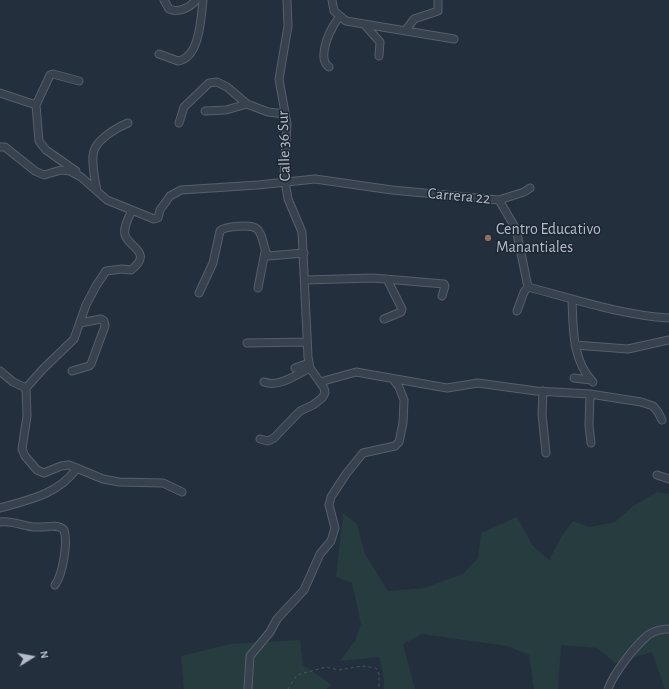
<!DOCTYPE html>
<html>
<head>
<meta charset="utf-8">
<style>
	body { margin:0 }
	#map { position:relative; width:669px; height:689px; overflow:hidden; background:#242f3e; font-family:"Alegreya Sans",sans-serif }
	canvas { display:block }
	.north { position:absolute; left:12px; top:637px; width:40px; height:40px; -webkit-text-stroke:3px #1d2633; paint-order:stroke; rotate:79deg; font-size:11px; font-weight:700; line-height:16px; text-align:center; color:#b4bcc9 }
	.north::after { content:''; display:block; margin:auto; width:14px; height:18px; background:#b4bcc9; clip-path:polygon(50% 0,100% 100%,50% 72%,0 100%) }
</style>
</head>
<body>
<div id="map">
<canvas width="669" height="689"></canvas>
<div class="north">N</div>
</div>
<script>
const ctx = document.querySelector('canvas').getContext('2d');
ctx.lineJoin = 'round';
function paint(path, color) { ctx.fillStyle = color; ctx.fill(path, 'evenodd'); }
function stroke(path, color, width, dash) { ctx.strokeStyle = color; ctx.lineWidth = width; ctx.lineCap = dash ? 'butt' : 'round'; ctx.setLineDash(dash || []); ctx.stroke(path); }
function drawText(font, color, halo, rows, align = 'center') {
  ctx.font = font + ' "Alegreya Sans",sans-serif'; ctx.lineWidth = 3; ctx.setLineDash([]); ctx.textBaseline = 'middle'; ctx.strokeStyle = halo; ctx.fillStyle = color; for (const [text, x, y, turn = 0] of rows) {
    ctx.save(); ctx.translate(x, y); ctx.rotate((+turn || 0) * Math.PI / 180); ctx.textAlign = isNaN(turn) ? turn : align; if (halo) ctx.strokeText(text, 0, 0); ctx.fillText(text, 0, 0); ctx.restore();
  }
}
const green = new Path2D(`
	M 657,492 L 669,494 L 669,689 L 665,689 L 652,652 L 615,663 L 597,648 L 561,645 L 558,689 L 534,689 L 529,655 L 507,646 L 422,634 L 403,644 L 415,689 L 384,689 L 383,672 L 379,657 L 340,661 L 355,641 L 361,624 L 352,583 L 336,577 L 343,513 L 357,524 L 365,554 L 388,591 L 424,588 L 463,574 L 478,558 L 481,533 L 517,517 L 533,546 L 549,560 L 561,537 L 573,521 L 589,527 L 615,522 L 633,506 Z
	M 300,640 L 303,665 L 332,685 L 326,689 L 184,689 L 181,656 L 230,644 Z`);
const path = new Path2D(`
	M 288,689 L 297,675 L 326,667 L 339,670 L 362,666 L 376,668 L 379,674 L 379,689`);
const minor = new Path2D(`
	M 164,0 L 169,9 C 178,13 190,8 196,0
	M 332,0 L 334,11 L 346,21 L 454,39
	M 364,24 L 380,42 L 379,56
	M 406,30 L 414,19 L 438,11 L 438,0
	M 159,54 L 178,61 C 200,58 201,17 203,0
	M 329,67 C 316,58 331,25 340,17
	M 0,93 L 36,105
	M 205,111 L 226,110 L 247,104
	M 179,123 L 184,107 L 209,83 L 217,82 L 227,87 L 247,104 L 268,112 L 285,114
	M 0,147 L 5,147 L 35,171 L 44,175 L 61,170 L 70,171 L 81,177 L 107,200 L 154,219 L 158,218 L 160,210 L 170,196 L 181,190 L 258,185 L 315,179 L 392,190 L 499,200 L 516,229 L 528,287 C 574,299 621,315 669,318
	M 76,171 L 46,150 L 39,141 L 36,105 L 50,75 L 53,74 L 79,81
	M 97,191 C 95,180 92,167 93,156 C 93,141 116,128 128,123
	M 499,200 L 524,192 L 530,188
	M 305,280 L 373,278 L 444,284 L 445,286 L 442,296
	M 258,288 L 265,252
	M 199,293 L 213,263 L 220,231 C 225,226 252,224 257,229 C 264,235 263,249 268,256 L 304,253
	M 572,299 C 573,327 572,361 593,382
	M 517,311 L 524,292 L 528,287
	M 384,319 L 401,312 L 402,309 L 387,279
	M 247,343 L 307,342
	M 575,345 L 628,349 L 669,340
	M 295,368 L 309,363
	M 0,371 L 13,382 L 26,388 L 43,369 L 74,339 L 86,305 L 96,286 L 106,271 L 122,269 L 131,270 C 154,252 128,247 125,235 C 123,227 129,217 132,210
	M 72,371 L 89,366 L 91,364 L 105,326 L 104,321 L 101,319 L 80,323
	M 574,378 L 591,380
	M 264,382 C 279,388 297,374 310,368
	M 320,382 L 356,372 L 447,388 L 478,383 L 536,391 L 590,394 L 641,402 L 653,406 L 658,412 L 662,420
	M 26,388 L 27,416 L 22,449 L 25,456 L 37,470 L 44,473 L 61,466 L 69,465 L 103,479 L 119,482 L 163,483 L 182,492
	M 543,391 L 542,414 L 546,453
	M 590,394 L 589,425 L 591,443
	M 260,439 L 268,441 L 274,438 L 300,411 L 313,405 L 322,398 L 325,393 L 324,388 L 310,368 L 308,357 L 302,232 L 288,199 L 284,175 L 287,124 L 279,79 L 288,26 L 287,0
	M 657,475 L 669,479
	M 0,508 C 29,500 59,494 77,468
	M 0,522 C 13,520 24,527 37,527 C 45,528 57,523 64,530 C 68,542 63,574 55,585
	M 248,689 L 250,656 L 270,632 L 277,619 L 304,590 L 320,554 L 331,541 L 335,528 L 329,505 L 331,497 L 346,474 L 363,453 L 395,446 L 399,442 L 403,423 L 404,400 L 399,387 L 393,379
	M 608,689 C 614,673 634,647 648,635 C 654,631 662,629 669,629`);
const markers = [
	[488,238,4,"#8d6e63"]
];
const streetNames = [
	["Calle 36 Sur",284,146,-92],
	["Carrera 22",459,196,5]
];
const poiNames = [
	["Centro Educativo",496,229],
	["Manantiales",496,247]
];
paint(green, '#263c3f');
stroke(minor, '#565f6c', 9);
stroke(path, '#44595c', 1, [3, 3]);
stroke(minor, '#38414e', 7);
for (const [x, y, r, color] of markers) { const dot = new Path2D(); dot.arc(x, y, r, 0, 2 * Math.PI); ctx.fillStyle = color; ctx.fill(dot); stroke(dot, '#1d2633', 1.5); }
drawText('16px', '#b4bcc9', '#1d2633', streetNames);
drawText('16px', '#b4bcc9', '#1d2633', poiNames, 'left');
</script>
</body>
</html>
